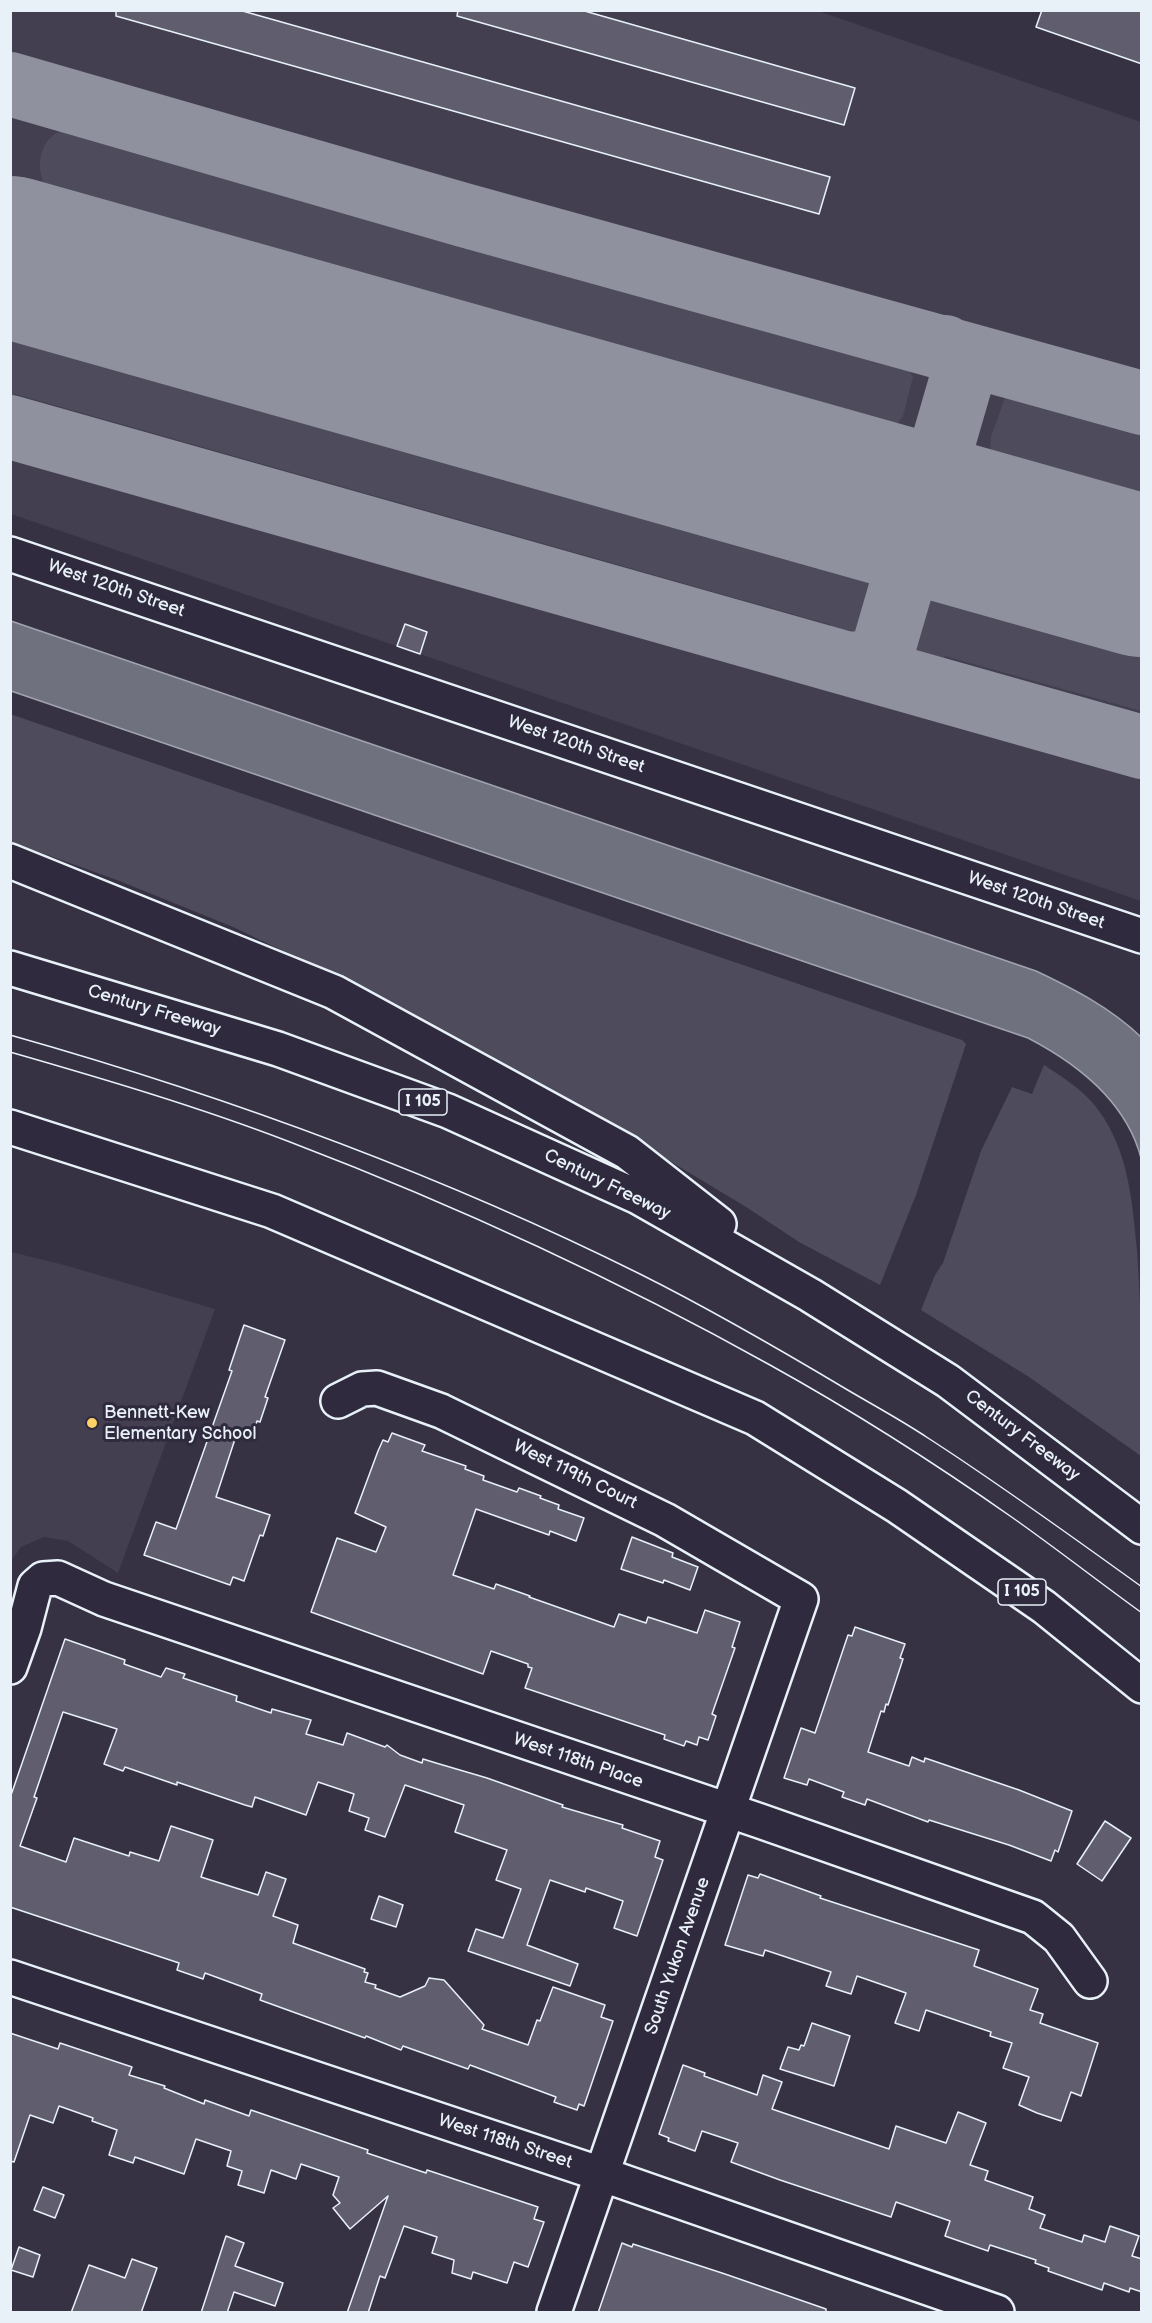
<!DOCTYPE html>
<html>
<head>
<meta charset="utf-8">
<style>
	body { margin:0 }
	#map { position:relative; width:1152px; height:2323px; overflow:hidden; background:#363244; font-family:"Balsamiq Sans",sans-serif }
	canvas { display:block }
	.frame { position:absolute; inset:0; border:12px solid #e8f1f8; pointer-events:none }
</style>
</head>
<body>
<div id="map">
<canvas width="1152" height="2323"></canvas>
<div class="frame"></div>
</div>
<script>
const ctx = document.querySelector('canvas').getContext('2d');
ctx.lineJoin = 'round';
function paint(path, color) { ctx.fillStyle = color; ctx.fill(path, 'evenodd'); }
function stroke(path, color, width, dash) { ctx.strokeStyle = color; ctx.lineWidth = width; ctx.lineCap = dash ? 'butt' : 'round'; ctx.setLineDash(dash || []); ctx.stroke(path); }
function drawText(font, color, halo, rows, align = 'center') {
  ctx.font = font + ' "Balsamiq Sans",sans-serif'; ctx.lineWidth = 6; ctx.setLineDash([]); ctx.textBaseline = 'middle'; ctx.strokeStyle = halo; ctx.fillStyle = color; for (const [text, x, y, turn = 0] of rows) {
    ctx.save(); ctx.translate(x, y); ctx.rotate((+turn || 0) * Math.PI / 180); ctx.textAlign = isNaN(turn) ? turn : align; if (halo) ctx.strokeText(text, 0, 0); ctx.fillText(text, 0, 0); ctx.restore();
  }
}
const built = new Path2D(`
	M 11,11 L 818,11 L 1141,122 L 1141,901 L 11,514 Z
	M 11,1252 L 64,1265 L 215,1309 L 118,1573 L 68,1541 L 44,1537 L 21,1547 L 11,1561 Z`);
const green = new Path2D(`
	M 73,129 L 904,362 L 913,377 L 903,416 L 895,427 L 881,430 L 872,427 L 75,203 C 66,200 55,197 49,190 C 35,176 37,146 55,134 C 60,131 67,130 73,129 Z
	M 11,314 L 34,319 L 31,331 L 859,565 L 863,551 C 887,562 886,576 879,598 C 875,613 871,623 858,634 L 837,636 L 828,634 L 831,625 L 15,394 L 11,402 Z
	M 1013,394 L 1028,394 L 1141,427 L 1141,503 L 997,461 L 990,453 L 991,437 L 1005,398 Z
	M 943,577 L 950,578 L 947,590 L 1141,645 L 1141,711 L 945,656 L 941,664 C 932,661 918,656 914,646 C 909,634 918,595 927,586 C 931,581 938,579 943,577 Z
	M 10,714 L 962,1040 L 966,1044 L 916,1195 L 880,1285 L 799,1242 L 746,1207 L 567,1099 L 378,996 L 233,927 L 117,880 L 11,842 Z
	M 1044,1065 C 1064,1078 1085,1091 1099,1111 C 1129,1152 1132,1202 1137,1250 C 1142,1319 1142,1387 1141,1456 L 1029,1377 L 921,1310 L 935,1275 L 943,1263 L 981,1151 L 1012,1087 L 1032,1094 Z`);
const water = new Path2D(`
	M 11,621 L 1036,971 C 1074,989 1111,1008 1141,1037 L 1141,1158 C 1126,1101 1078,1064 1028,1038 L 11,691 Z`);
const taxiway = new Path2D(`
	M 10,84 L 460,214 L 1142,403
	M 10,250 L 58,271 L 36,270 L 10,276
	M 10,427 L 1142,747
	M 943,444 C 930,489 946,505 981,531
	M 869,499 C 902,498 923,493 938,461
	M 845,663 C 865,665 876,662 885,643 L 962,378 L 961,364 L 945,347`);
const runway = new Path2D(`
	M 10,257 L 1142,576`);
const building = new Path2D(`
	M 116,10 L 239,10 L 830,177 L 819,214 L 116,16 Z
	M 458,10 L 581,10 L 855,88 L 844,125 L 457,16 Z
	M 1042,10 L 1142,10 L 1142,64 L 1036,27 Z
	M 405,624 L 427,632 L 420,654 L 397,646 Z
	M 244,1325 L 285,1340 L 265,1397 L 268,1398 L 260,1422 L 257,1421 L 254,1430 L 249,1428 L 245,1439 L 236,1436 L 216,1497 L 270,1515 L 263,1536 L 260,1535 L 244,1581 L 233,1577 L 230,1585 L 144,1555 L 156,1522 L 176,1529 L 232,1371 L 229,1370 Z
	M 392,1433 L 425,1445 L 422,1451 L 466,1466 L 465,1469 L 484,1476 L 483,1480 L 517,1492 L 519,1488 L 541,1496 L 540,1498 L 559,1505 L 558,1509 L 584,1518 L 576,1541 L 550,1531 L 549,1535 L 476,1509 L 453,1575 L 494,1589 L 496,1584 L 530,1596 L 529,1597 L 614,1627 L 619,1614 L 646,1623 L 648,1617 L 697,1633 L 705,1610 L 740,1622 L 732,1647 L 735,1648 L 712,1714 L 716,1716 L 708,1740 L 699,1737 L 697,1745 L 686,1741 L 684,1746 L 664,1739 L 665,1735 L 525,1688 L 532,1668 L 528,1667 L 528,1664 L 491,1651 L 483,1674 L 311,1612 L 337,1538 L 376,1552 L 386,1527 L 355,1513 L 378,1451 L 383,1440 L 388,1442 Z
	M 632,1537 L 673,1553 L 672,1557 L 698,1567 L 690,1590 L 664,1580 L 663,1583 L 621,1569 Z
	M 855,1627 L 905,1644 L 900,1658 L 903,1659 L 888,1705 L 886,1704 L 884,1712 L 881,1711 L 868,1752 L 909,1766 L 912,1757 L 924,1762 L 925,1758 L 1019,1790 L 1072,1811 L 1058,1852 L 1055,1850 L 1051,1861 L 1009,1845 L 929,1820 L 928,1822 L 867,1799 L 865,1805 L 842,1797 L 844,1792 L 809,1779 L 807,1785 L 784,1778 L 801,1728 L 815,1733 L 848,1635 L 852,1636 Z
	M 65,1639 L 125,1660 L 124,1664 L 161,1677 L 166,1668 L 185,1674 L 183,1678 L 237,1696 L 236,1701 L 271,1713 L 272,1709 L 311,1720 L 306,1734 L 343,1745 L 347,1733 L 385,1747 L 387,1745 L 400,1755 L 422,1763 L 423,1759 L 436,1763 L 487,1778 L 563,1805 L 562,1807 L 623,1825 L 622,1828 L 660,1841 L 655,1857 L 663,1860 L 637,1936 L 614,1928 L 623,1901 L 586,1888 L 585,1892 L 550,1880 L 527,1945 L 578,1964 L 570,1986 L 468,1951 L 476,1929 L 503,1938 L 521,1889 L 496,1880 L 507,1850 L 455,1832 L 464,1805 L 405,1785 L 385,1837 L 365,1830 L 369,1818 L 349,1811 L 354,1794 L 318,1782 L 306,1815 L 255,1797 L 252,1807 L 245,1805 L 177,1782 L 177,1785 L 125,1767 L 123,1771 L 104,1764 L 117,1729 L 63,1712 L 34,1797 L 37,1798 L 20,1846 L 66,1862 L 74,1838 L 129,1856 L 130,1852 L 159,1861 L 171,1826 L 213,1840 L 201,1877 L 258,1895 L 266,1872 L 286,1879 L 273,1916 L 298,1925 L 293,1943 L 365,1969 L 364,1972 L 368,1973 L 365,1982 L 376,1985 L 375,1988 L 400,1997 L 425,1986 L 429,1978 L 444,1980 L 484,2025 L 482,2029 L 528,2045 L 537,2020 L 540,2021 L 553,1987 L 605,2005 L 601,2017 L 613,2021 L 584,2106 L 579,2104 L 577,2110 L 554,2102 L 556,2097 L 470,2065 L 468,2069 L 403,2046 L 401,2050 L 366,2036 L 365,2038 L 260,2000 L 262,1994 L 205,1973 L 203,1979 L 177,1970 L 179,1963 L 10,1907 L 10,1798 Z
	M 1105,1821 L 1131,1838 L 1102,1881 L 1077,1864 Z
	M 760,1874 L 821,1896 L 820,1898 L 979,1950 L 974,1966 L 1038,1989 L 1030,2010 L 1043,2014 L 1040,2023 L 1098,2043 L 1081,2096 L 1071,2092 L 1061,2121 L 1037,2113 L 1019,2105 L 1029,2077 L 1003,2068 L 1012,2043 L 990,2036 L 991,2032 L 926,2010 L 919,2031 L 895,2023 L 906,1993 L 857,1976 L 851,1994 L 826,1986 L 831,1972 L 765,1950 L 763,1956 L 725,1945 L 748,1875 L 758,1878 Z
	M 379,1896 L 403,1905 L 396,1927 L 371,1919 Z
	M 812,2023 L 850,2036 L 834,2086 L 780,2069 L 788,2047 L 799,2050 L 801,2045 L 804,2046 Z
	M 10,2033 L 58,2049 L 60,2043 L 132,2067 L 129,2075 L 165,2086 L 164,2088 L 204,2104 L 205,2100 L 249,2116 L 251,2110 L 368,2150 L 367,2153 L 426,2173 L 427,2170 L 538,2207 L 534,2219 L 544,2222 L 528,2267 L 514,2262 L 507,2283 L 473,2272 L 471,2279 L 452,2273 L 454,2260 L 432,2253 L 437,2237 L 404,2226 L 385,2278 L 380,2276 L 368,2313 L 347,2313 L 388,2196 L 350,2229 L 333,2208 L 340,2203 L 333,2195 L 339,2177 L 301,2164 L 296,2179 L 271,2170 L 264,2193 L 238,2185 L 242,2171 L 227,2166 L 231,2151 L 196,2139 L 184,2174 L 135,2157 L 133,2163 L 109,2155 L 117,2130 L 92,2121 L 93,2118 L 59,2106 L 53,2123 L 30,2115 L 14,2162 L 10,2161 Z
	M 683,2065 L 705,2073 L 704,2076 L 757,2095 L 763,2075 L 782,2082 L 772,2109 L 889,2149 L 896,2126 L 946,2143 L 958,2112 L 986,2123 L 970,2165 L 988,2171 L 985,2180 L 1033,2197 L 1029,2209 L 1045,2215 L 1040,2228 L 1082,2242 L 1084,2235 L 1105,2242 L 1110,2226 L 1139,2236 L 1132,2256 L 1142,2259 L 1142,2292 L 1130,2288 L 1129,2292 L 1104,2283 L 1102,2290 L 1048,2271 L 1049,2268 L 1035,2263 L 1036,2260 L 990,2245 L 988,2251 L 945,2236 L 950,2221 L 896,2202 L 891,2217 L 780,2180 L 731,2162 L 738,2143 L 702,2131 L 695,2151 L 668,2141 L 669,2138 L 659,2134 Z
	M 43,2187 L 64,2195 L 55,2218 L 34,2210 Z
	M 226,2236 L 244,2243 L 235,2266 L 283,2283 L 275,2306 L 234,2292 L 227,2313 L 201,2313 Z
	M 622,2243 L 632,2247 L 633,2244 L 725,2274 L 826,2309 L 826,2313 L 598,2313 Z
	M 19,2247 L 40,2255 L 33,2277 L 11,2270 Z
	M 132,2259 L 157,2268 L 141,2313 L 71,2313 L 89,2265 L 125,2278 Z`);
const minor = new Path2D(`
	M 338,1401 L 362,1389 L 377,1388 L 441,1411 L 665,1520 L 801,1599 L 554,2312
	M 10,1667 L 24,1628 L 35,1586 L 43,1579 L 58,1578 L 104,1599 L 760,1821 L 1033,1917 L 1059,1938 L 1090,1981
	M 10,1977 L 601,2174 L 997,2312`);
const major = new Path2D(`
	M 10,554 L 1142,936`);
const highway = new Path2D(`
	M 10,861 L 334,992 L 627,1152 L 719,1224
	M 10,968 L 278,1049 L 448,1111 L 638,1197 L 810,1295 L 948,1381 L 1142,1527
	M 10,1127 L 272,1211 L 755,1418 L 897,1506 L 1044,1607 L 1142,1686`);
const tram = new Path2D(`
	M 10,1035 C 226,1096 439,1174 640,1274 C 710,1309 779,1349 846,1389 C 873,1405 901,1420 928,1438 C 1001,1485 1071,1536 1142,1587
	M 10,1052 C 104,1079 199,1107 290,1142 C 455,1205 616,1279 770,1365 C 853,1411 936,1464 1013,1518 C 1057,1549 1099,1582 1142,1613`);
const markers = [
	[92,1423,6,"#ffd166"]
];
const shields = [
	[423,1102,48],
	[1022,1592,48]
];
const shieldNames = [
	["I 105",423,1102],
	["I 105",1022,1592]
];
const streetNames = [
	["West 120th Street",116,589,19],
	["West 120th Street",576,745,19],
	["West 120th Street",1036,901,19],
	["Century Freeway",154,1011,17],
	["Century Freeway",607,1185,26],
	["Century Freeway",1022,1436,37],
	["West 119th Court",575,1475,26],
	["West 118th Place",578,1761,19],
	["South Yukon Avenue",678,1956,-71],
	["West 118th Street",505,2142,18]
];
const poiNames = [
	["Bennett-Kew",104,1413],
	["Elementary School",104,1434]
];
paint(built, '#433f51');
paint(green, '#4d4b5c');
paint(water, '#70717f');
stroke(water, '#a0a4af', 1.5);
stroke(taxiway, '#8f929e', 64);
stroke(runway, '#8f929e', 162);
paint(building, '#605e6e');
stroke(building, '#e8f1f8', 1.5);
stroke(minor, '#e8f1f8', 38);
stroke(major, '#e8f1f8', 38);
stroke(highway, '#e8f1f8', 38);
stroke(minor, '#2f2a3d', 33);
stroke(major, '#2f2a3d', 33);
stroke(highway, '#2f2a3d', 33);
stroke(tram, '#e8f1f8', 1.5);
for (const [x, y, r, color] of markers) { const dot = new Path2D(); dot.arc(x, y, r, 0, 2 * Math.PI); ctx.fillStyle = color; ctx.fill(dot); stroke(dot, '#2f2a3d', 2); }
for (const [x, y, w] of shields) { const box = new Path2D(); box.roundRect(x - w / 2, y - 13, w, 26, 4.5); ctx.fillStyle = '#2f2a3d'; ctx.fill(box); stroke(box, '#e8f1f8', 1.5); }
drawText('bold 16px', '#e8f1f8', null, shieldNames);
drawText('18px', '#e8f1f8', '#2f2a3d', streetNames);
drawText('18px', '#e8f1f8', '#2f2a3d', poiNames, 'left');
</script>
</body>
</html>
